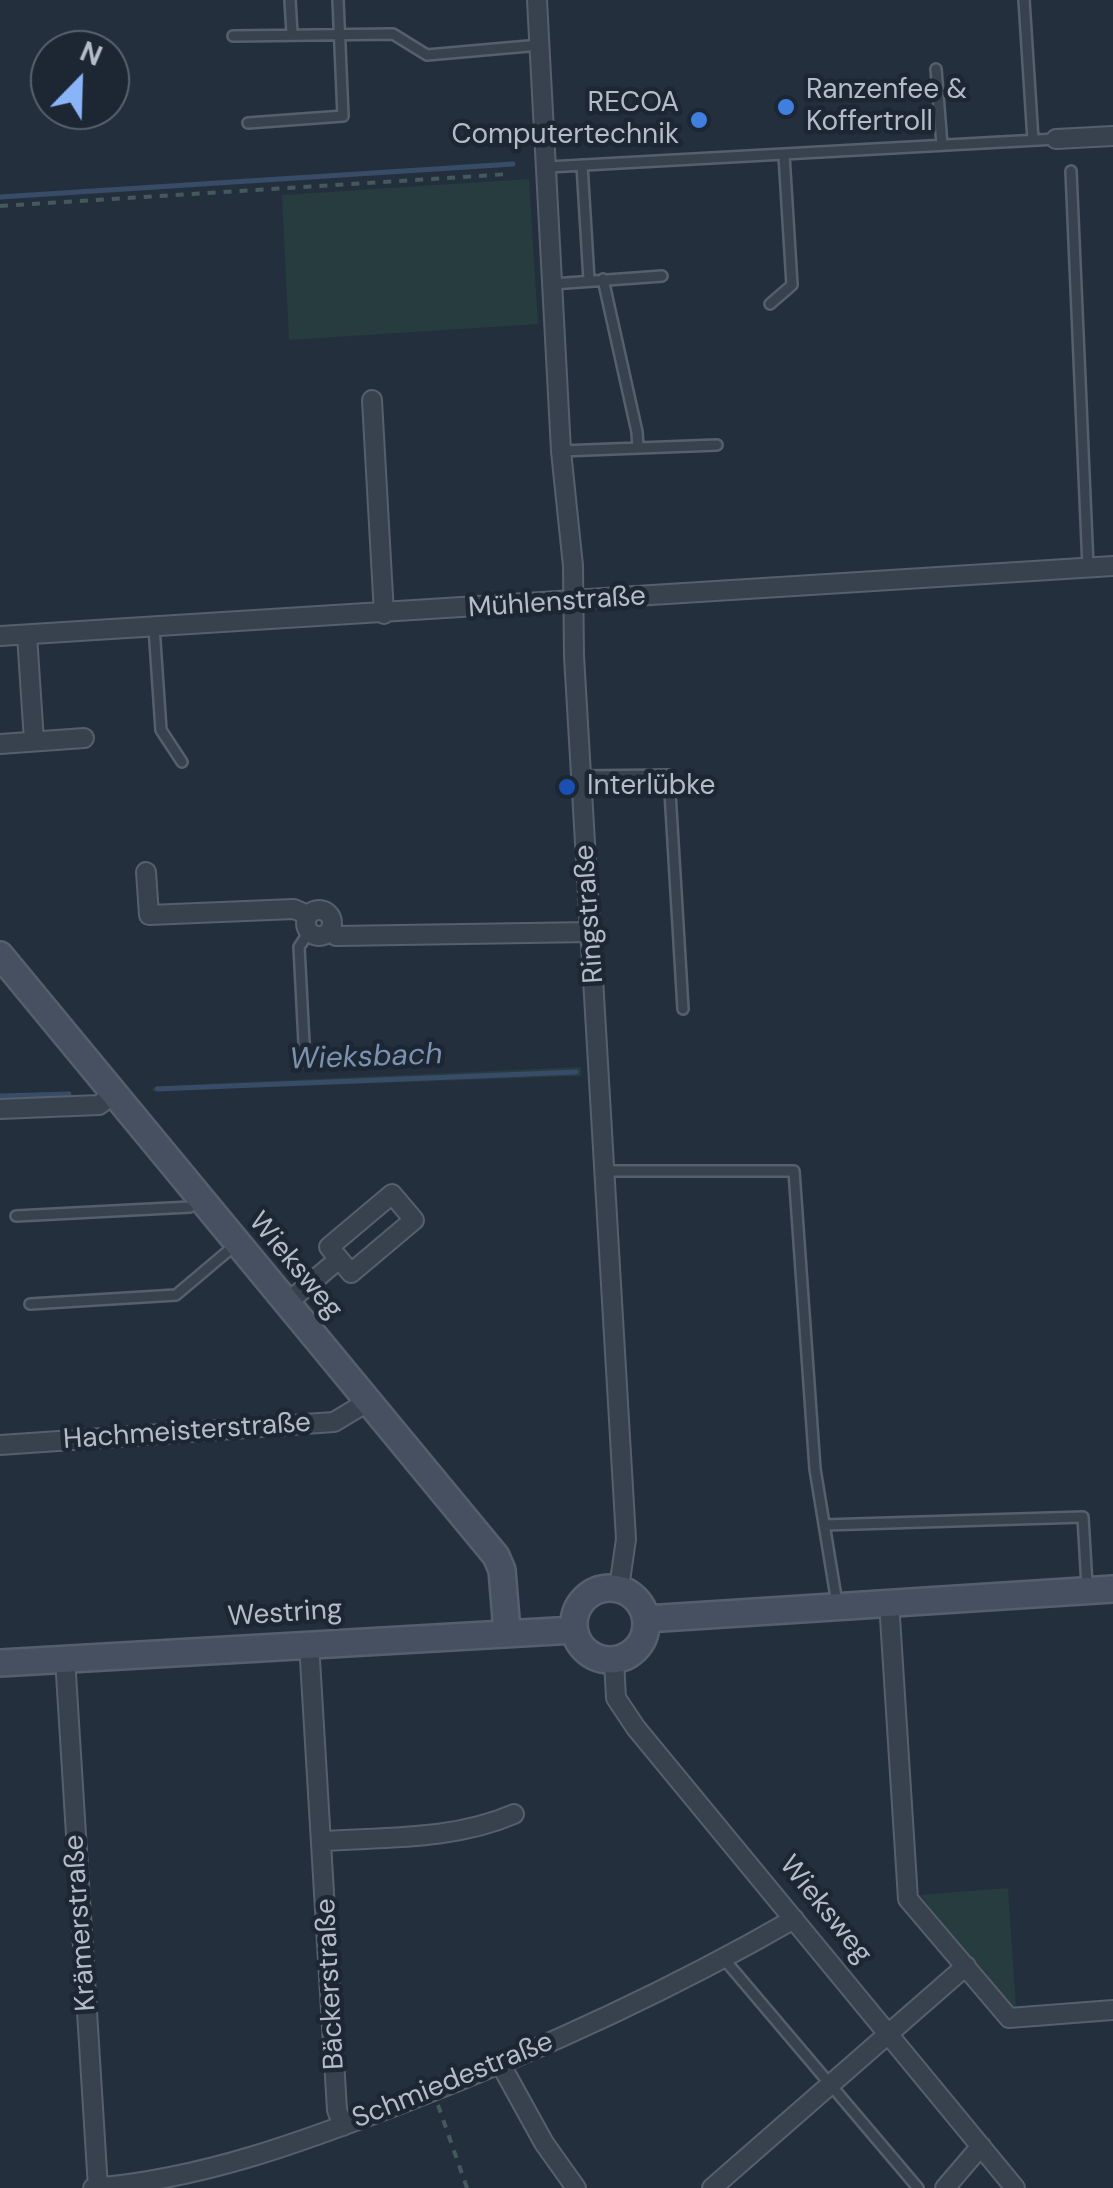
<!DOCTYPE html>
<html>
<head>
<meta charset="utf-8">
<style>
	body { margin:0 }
	#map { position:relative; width:1113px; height:2188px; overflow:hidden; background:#242f3e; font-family:"DM Sans",sans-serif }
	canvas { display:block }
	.north { position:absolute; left:30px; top:30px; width:100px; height:100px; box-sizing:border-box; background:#1d2633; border:2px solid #59626f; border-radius:50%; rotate:23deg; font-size:28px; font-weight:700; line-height:40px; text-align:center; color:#b4bcc9 }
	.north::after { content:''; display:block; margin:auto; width:35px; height:45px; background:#8ab4f8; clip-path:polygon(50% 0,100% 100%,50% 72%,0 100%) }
</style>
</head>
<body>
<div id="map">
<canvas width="1113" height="2188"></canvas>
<div class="north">N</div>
</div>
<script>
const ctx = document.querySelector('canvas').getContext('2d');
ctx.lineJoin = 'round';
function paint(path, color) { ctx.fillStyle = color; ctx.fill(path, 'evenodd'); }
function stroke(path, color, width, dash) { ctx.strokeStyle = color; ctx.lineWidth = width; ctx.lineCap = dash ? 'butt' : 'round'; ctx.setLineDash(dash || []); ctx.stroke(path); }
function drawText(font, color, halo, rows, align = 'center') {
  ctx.font = font + ' "DM Sans",sans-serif'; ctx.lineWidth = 9; ctx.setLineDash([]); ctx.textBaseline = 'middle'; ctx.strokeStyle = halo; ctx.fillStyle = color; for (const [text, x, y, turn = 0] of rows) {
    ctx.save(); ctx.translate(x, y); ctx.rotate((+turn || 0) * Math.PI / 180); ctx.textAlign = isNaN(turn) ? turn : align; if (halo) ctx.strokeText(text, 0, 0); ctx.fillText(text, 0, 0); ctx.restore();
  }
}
const green = new Path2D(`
	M 529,179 L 538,324 L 289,340 L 282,195 Z
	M 581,1067 L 581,1076 L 150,1091 L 157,1086 Z
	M 1008,1888 L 1016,2008 L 1009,2004 L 920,1895 Z`);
const stream = new Path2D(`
	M 0,197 L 513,164
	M 157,1089 L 576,1072
	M 0,1096 L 69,1094`);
const path = new Path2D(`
	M 0,206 L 509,174
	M 438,2105 L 467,2188`);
const lane = new Path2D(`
	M 290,0 L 292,33
	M 1024,0 L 1033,140
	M 233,36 L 393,34 L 427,55 L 540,45
	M 936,69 L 942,145
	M 248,123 L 343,116 L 338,0
	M 582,165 L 589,280
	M 548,167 L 1056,139
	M 1071,171 L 1088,567
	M 603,279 L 637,432 L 638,448
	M 553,284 L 662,276
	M 770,304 L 792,285 L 784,155
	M 561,451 L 717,445
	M 154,627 L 161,730 L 182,762
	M 582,776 L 669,775 L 683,1009
	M 305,1062 L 299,947 L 309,932
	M 606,1171 L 794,1171 L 815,1469 L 837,1603
	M 16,1216 L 190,1207 L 198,1201
	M 30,1304 L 176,1295 L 234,1246
	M 824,1525 L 1083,1517 L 1087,1586
	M 724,1959 L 918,2188`);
const street = new Path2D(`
	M 537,0 L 561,451 L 573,566 L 574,656 L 626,1539 L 619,1588
	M 1056,139 L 1113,136
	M 372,400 L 384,614
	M 27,635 L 34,741
	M 0,636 L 1113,566
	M 0,744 L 84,738
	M 146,872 L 149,915 L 294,909 L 308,915
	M306 923a13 13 0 1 1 26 0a13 13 0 1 1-26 0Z
	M 331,931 L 336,936 L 591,932
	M 0,1109 L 99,1105 L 113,1094
	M 392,1194 L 414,1220 L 351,1273 L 329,1247 Z
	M 287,1303 L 339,1259
	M 0,1445 L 334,1422 L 369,1401
	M 889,1602 L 908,1899 L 1009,2018 L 1113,2010
	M 309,1643 L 337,2110 L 343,2126
	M 65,1658 L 98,2188
	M 614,1660 L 616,1698 L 636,1728 L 1015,2188
	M 323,1841 C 388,1837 454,1840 514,1814
	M 501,2065 L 544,2143 L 576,2188
	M 93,2188 C 203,2179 305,2141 408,2101 C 540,2050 671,1990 794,1919
	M 712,2188 L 966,1966
	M 945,2188 L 981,2146`);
const secondary = new Path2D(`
	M 0,955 L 496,1556 L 502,1570 L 507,1631
	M574 1624a36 36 0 1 1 72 0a36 36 0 1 1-72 0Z
	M 646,1619 L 1113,1589
	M 0,1663 L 574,1630`);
const markers = [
	[786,107,10,"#3f7fe0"],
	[699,120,10,"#3f7fe0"],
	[567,787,10,"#1a4fb4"]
];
const poiNames = [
	["Ranzenfee &",806,91],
	["Koffertroll",806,123],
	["RECOA",679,104,"right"],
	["Computertechnik",679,136,"right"],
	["Interlübke",587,787]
];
const streetNames = [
	["Mühlenstraße",557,603,-4],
	["Ringstraße",590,914,-94],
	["Wieksweg",295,1266,50],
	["Hachmeisterstraße",187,1432,-4],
	["Westring",285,1614,-4],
	["Wieksweg",825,1910,51],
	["Krämerstraße",81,1923,-94],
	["Bäckerstraße",331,1984,-93],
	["Schmiedestraße",453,2081,-22]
];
const waterNames = [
	["Wieksbach",366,1058,-2]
];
paint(green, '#263c3f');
stroke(stream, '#394c67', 5);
stroke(lane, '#565f6c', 14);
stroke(street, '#565f6c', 22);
stroke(secondary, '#565f6c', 30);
stroke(path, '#44595c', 4, [8, 8]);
stroke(lane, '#38414e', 9);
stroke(street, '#38414e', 18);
stroke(secondary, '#465061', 25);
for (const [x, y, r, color] of markers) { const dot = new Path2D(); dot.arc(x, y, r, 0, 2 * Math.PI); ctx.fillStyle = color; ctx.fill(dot); stroke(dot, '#1d2633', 4); }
drawText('28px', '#b4bcc9', '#1d2633', poiNames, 'left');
drawText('28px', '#b4bcc9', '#1d2633', streetNames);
drawText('italic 30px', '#7c92b1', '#1d2633', waterNames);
</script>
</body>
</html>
